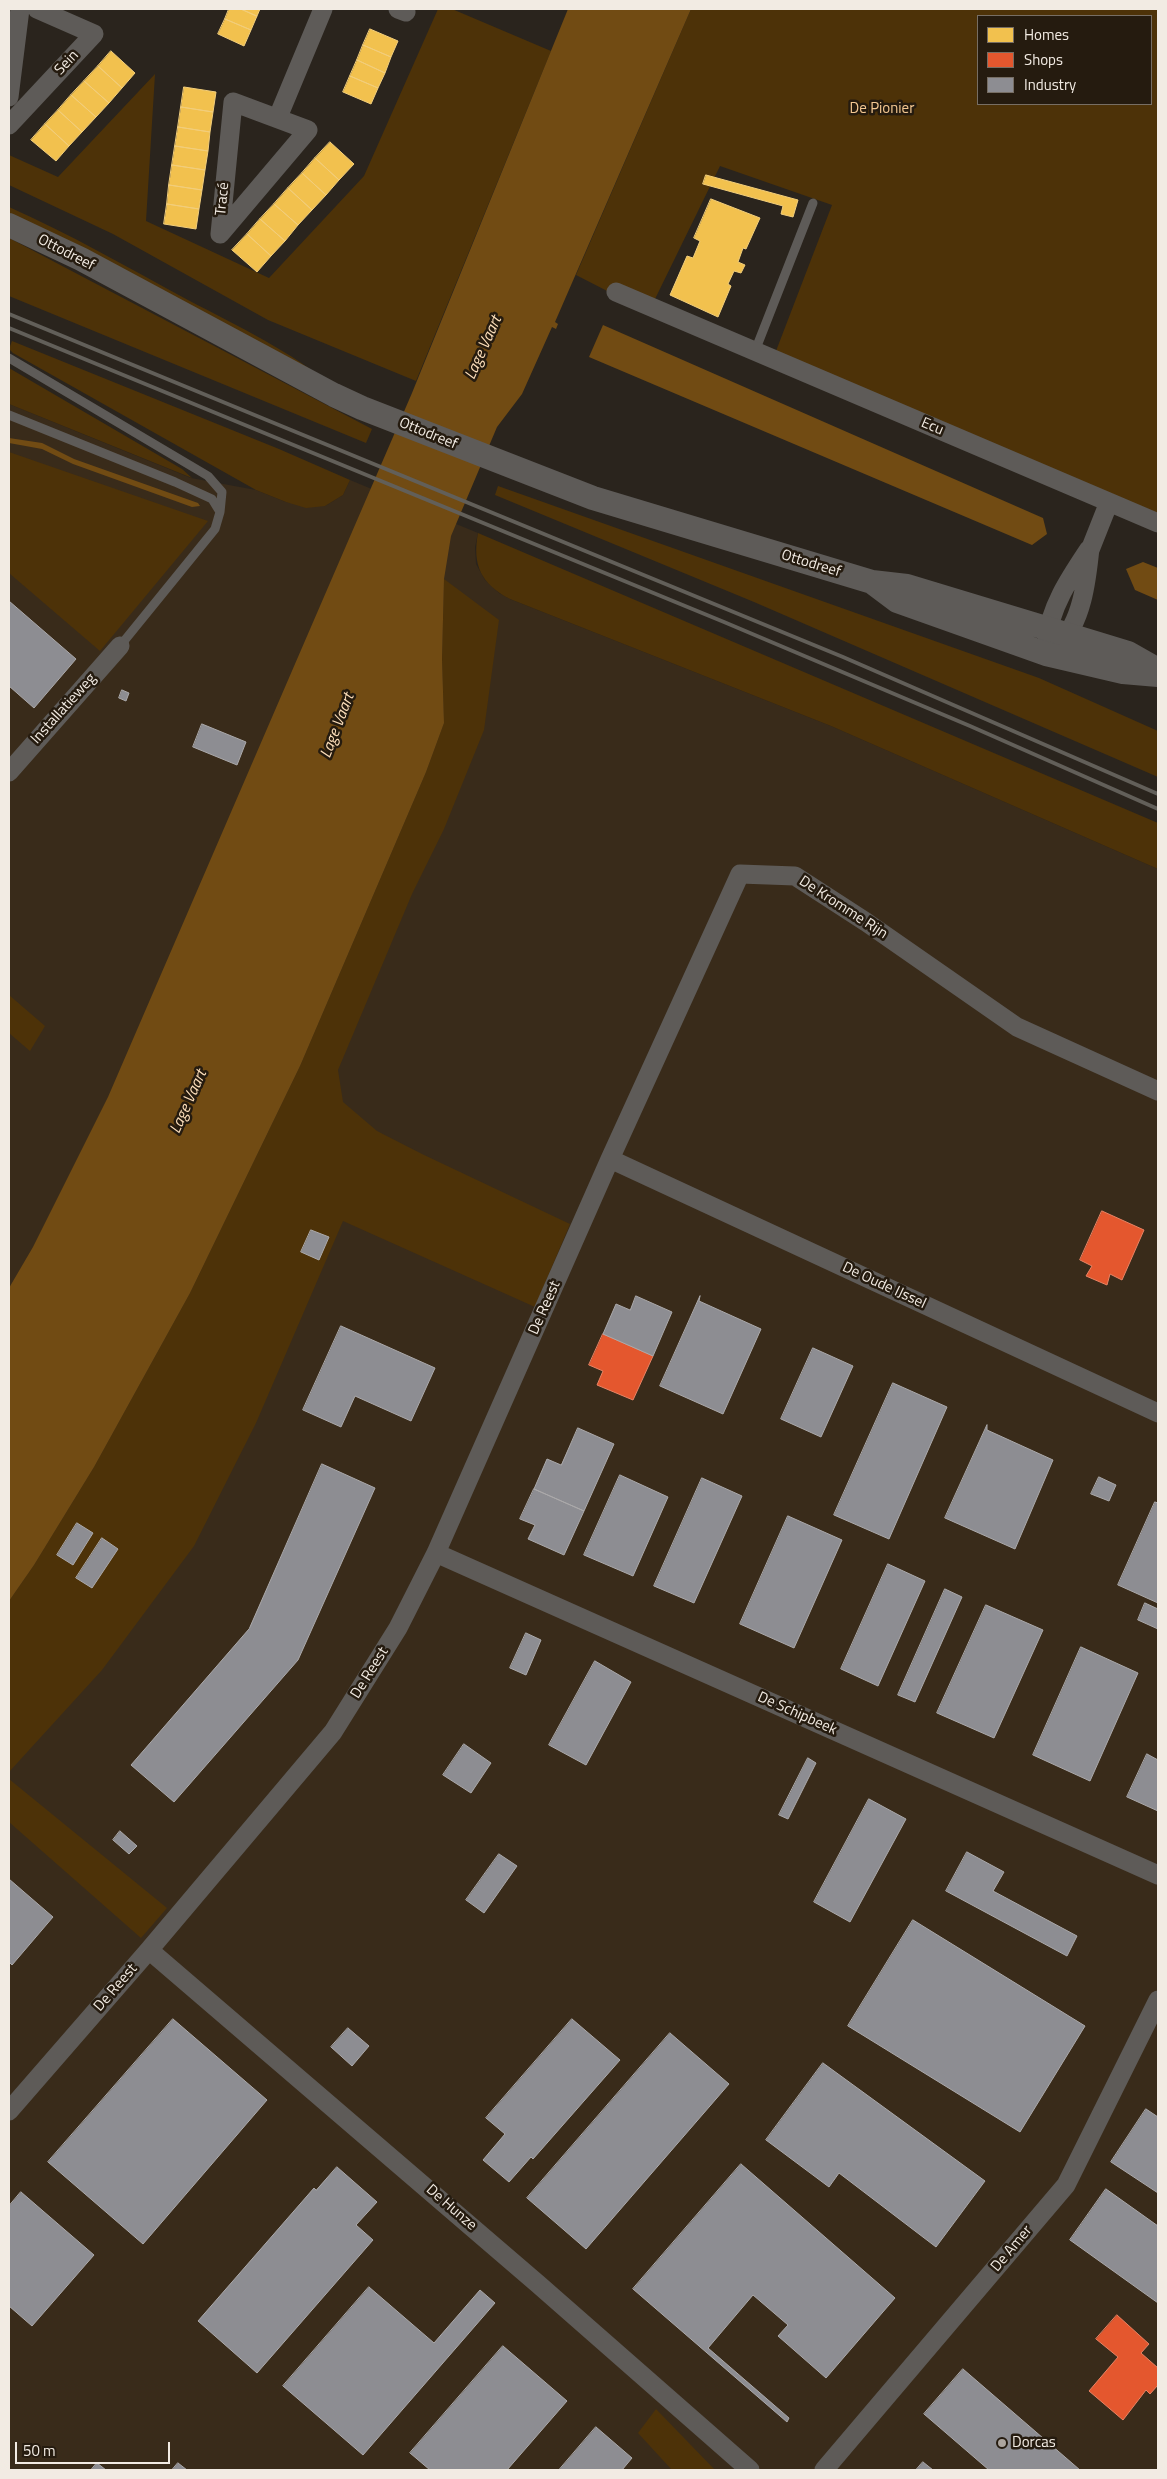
<!DOCTYPE html>
<html>
<head>
<meta charset="utf-8">
<style>
	body { margin:0 }
	#map { position:relative; width:1167px; height:2479px; overflow:hidden; background:#2a241d; font-family:"Titillium Web",sans-serif }
	canvas { display:block }
	.frame { position:absolute; inset:0; border:10px solid #f2ebe3; pointer-events:none }
	.legend { position:absolute; left:977px; top:15px; width:175px; height:90px; box-sizing:border-box; background:#251b0f; border:1px solid #776e64; margin:0; padding:6px 9px; list-style:none; font-size:15px; color:#f2ebe3 }
	.legend li { display:flex; align-items:center; gap:10px; height:25px }
	.legend b { width:25px; border:1px solid #776e64 }
	.scale { position:absolute; left:15px; top:2442px; width:155px; height:22px; box-sizing:border-box; border:2px solid #f2ebe3; border-top:0; padding-left:6px; font-size:15px; line-height:18px; white-space:nowrap; color:#f2ebe3; -webkit-text-stroke:4px #251b0f; paint-order:stroke }
</style>
</head>
<body>
<div id="map">
<canvas width="1167" height="2479"></canvas>
<div class="frame"></div>
<ul class="legend">
<li><b style="height:14px;background:#f2c14e"></b>Homes</li>
<li><b style="height:14px;background:#e4572e"></b>Shops</li>
<li><b style="height:14px;background:#8d8d92"></b>Industry</li>
</ul>
<div class="scale">50 m</div>
</div>
<script>
const ctx = document.querySelector('canvas').getContext('2d');
ctx.lineJoin = 'round';
function paint(path, color) { ctx.fillStyle = color; ctx.fill(path, 'evenodd'); }
function stroke(path, color, width, dash) { ctx.strokeStyle = color; ctx.lineWidth = width; ctx.lineCap = dash ? 'butt' : 'round'; ctx.setLineDash(dash || []); ctx.stroke(path); }
function drawText(font, color, halo, rows, align = 'center') {
  ctx.font = font + ' "Titillium Web",sans-serif'; ctx.lineWidth = 5; ctx.setLineDash([]); ctx.textBaseline = 'middle'; ctx.strokeStyle = halo; ctx.fillStyle = color; for (const [text, x, y, turn = 0] of rows) {
    ctx.save(); ctx.translate(x, y); ctx.rotate((+turn || 0) * Math.PI / 180); ctx.textAlign = isNaN(turn) ? turn : align; if (halo) ctx.strokeText(text, 0, 0); ctx.fillText(text, 0, 0); ctx.restore();
  }
}
const built = new Path2D(`
	M 9,404 L 191,478 L 256,490 L 286,502 L 325,506 L 343,495 L 350,480 L 478,533 L 475,547 L 476,564 L 485,580 L 499,593 L 510,599 L 831,726 L 1158,869 L 1158,2470 L 9,2470 Z`);
const green = new Path2D(`
	M 438,9 L 452,9 L 551,51 L 416,381 L 268,320 L 113,234 L 9,185 L 9,155 L 58,177 L 155,74 L 146,221 L 269,278 L 364,176 Z
	M 691,9 L 1158,9 L 1158,515 L 776,351 L 832,205 L 720,166 L 655,299 L 615,295 L 576,275 ZM 978,16 L 1151,16 L 1151,104 L 978,104 Z
	M 9,207 C 70,234 129,268 188,300 C 238,326 292,352 335,388 L 9,213 Z
	M 9,238 L 372,429 L 366,443 L 9,296 Z
	M 12,341 L 279,449 L 350,480 L 343,495 L 325,506 L 306,508 L 286,502 L 256,490 L 13,353 L 9,349 Z
	M 9,368 L 182,469 L 192,478 L 9,404 Z
	M 9,452 L 208,521 L 100,651 L 9,573 Z
	M 498,486 L 1039,678 L 1158,731 L 1158,777 L 754,602 L 495,495 Z
	M 478,533 L 1158,823 L 1158,869 L 831,726 L 510,599 C 481,584 472,565 478,533 Z
	M 444,579 L 499,620 L 484,730 L 444,829 L 412,894 L 338,1070 L 343,1102 L 377,1131 L 422,1154 L 570,1224 L 535,1307 L 343,1221 L 256,1423 L 194,1546 L 102,1670 L 9,1772 L 9,1601 L 34,1565 L 94,1467 L 190,1293 L 300,1066 L 426,772 L 444,723 L 442,659 Z
	M 9,995 L 45,1026 L 30,1051 L 9,1033 Z
	M 9,1779 L 167,1908 L 141,1938 L 9,1822 Z
	M 656,2409 L 715,2470 L 672,2470 L 638,2433 Z`);
const water = new Path2D(`
	M 568,9 L 691,9 L 555,322 L 558,324 L 556,329 L 552,327 L 522,394 L 497,427 L 451,536 L 444,579 L 442,659 L 444,723 L 426,772 L 300,1066 L 190,1293 L 94,1467 L 34,1565 L 9,1601 L 9,1288 L 33,1247 L 108,1097 L 412,393 Z
	M 603,325 L 1043,518 L 1047,534 L 1032,545 L 589,357 Z
	M 9,438 L 42,443 L 74,459 L 198,503 L 200,506 L 192,507 L 73,464 L 42,449 L 9,443 Z
	M 1143,562 L 1158,568 L 1158,600 L 1135,590 L 1126,569 Z`);
const homes = new Path2D(`
	M 229,9 L 241,9 L 257,16 L 251,30 L 225,19 Z
	M 241,9 L 260,9 L 257,16 Z
	M 225,19 L 251,30 L 244,46 L 218,34 Z
	M 370,29 L 398,41 L 391,57 L 363,45 Z
	M 363,45 L 391,57 L 385,73 L 357,60 Z
	M 111,51 L 135,73 L 122,88 L 98,66 Z
	M 357,60 L 385,73 L 378,88 L 350,76 Z
	M 98,66 L 122,88 L 109,103 L 84,81 Z
	M 350,76 L 378,88 L 371,104 L 343,92 Z
	M 84,81 L 109,103 L 96,117 L 71,95 Z
	M 184,87 L 216,92 L 213,112 L 181,107 Z
	M 71,95 L 96,117 L 82,132 L 58,110 Z
	M 181,107 L 213,112 L 210,132 L 178,127 Z
	M 58,110 L 82,132 L 69,146 L 45,124 Z
	M 45,124 L 69,146 L 56,161 L 31,140 Z
	M 178,127 L 210,132 L 208,151 L 175,146 Z
	M 330,142 L 354,164 L 339,180 L 315,158 Z
	M 175,146 L 208,151 L 205,170 L 172,165 Z
	M 315,158 L 339,180 L 326,195 L 302,173 Z
	M 172,165 L 205,170 L 202,190 L 169,185 Z
	M 302,173 L 326,195 L 312,210 L 288,188 Z
	M 706,175 L 798,200 L 793,217 L 781,214 L 783,206 L 703,184 Z
	M 169,185 L 202,190 L 199,209 L 167,204 Z
	M 288,188 L 312,210 L 298,225 L 274,204 Z
	M 711,199 L 760,218 L 746,249 L 743,248 L 738,262 L 745,265 L 741,273 L 734,271 L 728,284 L 731,286 L 718,317 L 670,295 L 687,256 L 693,258 L 700,241 L 694,238 Z
	M 167,204 L 199,209 L 196,229 L 164,224 Z
	M 274,204 L 298,225 L 285,241 L 260,219 Z
	M 260,219 L 285,241 L 271,256 L 247,234 Z
	M 247,234 L 271,256 L 257,272 L 232,250 Z`);
const shops = new Path2D(`
	M 1102,1211 L 1144,1230 L 1122,1280 L 1110,1274 L 1107,1285 L 1086,1276 L 1092,1266 L 1080,1260 Z
	M 603,1334 L 653,1356 L 633,1400 L 597,1385 L 603,1371 L 589,1365 Z
	M 1117,2315 L 1149,2344 L 1141,2353 L 1158,2368 L 1158,2385 L 1150,2394 L 1146,2390 L 1123,2420 L 1089,2391 L 1118,2357 L 1096,2339 Z`);
const industry = new Path2D(`
	M 9,601 L 76,659 L 34,708 L 9,686 Z
	M 122,690 L 129,693 L 126,701 L 119,698 Z
	M 202,724 L 246,742 L 237,765 L 193,747 Z
	M 311,1230 L 329,1237 L 319,1260 L 301,1252 Z
	M 636,1296 L 672,1312 L 653,1356 L 603,1334 L 616,1304 L 630,1310 Z
	M 700,1296 L 699,1301 L 761,1329 L 723,1414 L 660,1386 Z
	M 341,1326 L 435,1368 L 411,1421 L 355,1396 L 341,1427 L 303,1410 Z
	M 813,1348 L 853,1366 L 821,1437 L 781,1419 Z
	M 893,1383 L 947,1407 L 889,1539 L 834,1515 Z
	M 987,1425 L 987,1430 L 1053,1460 L 1015,1549 L 945,1518 Z
	M 578,1428 L 614,1444 L 584,1511 L 534,1489 L 547,1459 L 561,1465 Z
	M 322,1464 L 375,1488 L 298,1660 L 174,1802 L 131,1765 L 249,1629 Z
	M 620,1475 L 668,1497 L 633,1576 L 584,1555 Z
	M 1099,1477 L 1116,1485 L 1109,1501 L 1091,1494 Z
	M 702,1478 L 742,1496 L 694,1603 L 654,1586 Z
	M 534,1489 L 584,1511 L 564,1555 L 528,1539 L 535,1525 L 520,1519 Z
	M 1155,1502 L 1158,1503 L 1158,1603 L 1118,1585 Z
	M 788,1516 L 842,1540 L 794,1648 L 740,1624 Z
	M 77,1523 L 93,1533 L 73,1565 L 57,1555 Z
	M 102,1538 L 118,1549 L 92,1588 L 76,1578 Z
	M 888,1564 L 925,1581 L 878,1686 L 841,1669 Z
	M 945,1589 L 962,1597 L 915,1702 L 898,1695 Z
	M 1145,1603 L 1158,1609 L 1158,1629 L 1138,1620 Z
	M 986,1605 L 1043,1630 L 994,1738 L 937,1713 Z
	M 526,1633 L 541,1640 L 526,1675 L 510,1668 Z
	M 1081,1647 L 1138,1673 L 1090,1781 L 1033,1755 Z
	M 595,1661 L 631,1682 L 586,1765 L 549,1745 Z
	M 464,1744 L 491,1763 L 471,1793 L 443,1775 Z
	M 1147,1754 L 1158,1760 L 1158,1811 L 1127,1797 Z
	M 808,1758 L 816,1763 L 788,1819 L 779,1815 Z
	M 869,1799 L 906,1819 L 850,1922 L 814,1902 Z
	M 120,1831 L 137,1846 L 129,1854 L 113,1840 Z
	M 967,1852 L 1004,1872 L 993,1891 L 1077,1936 L 1067,1956 L 946,1891 Z
	M 499,1854 L 517,1866 L 484,1913 L 466,1900 Z
	M 9,1879 L 53,1917 L 12,1965 L 9,1962 Z
	M 913,1920 L 1085,2026 L 1020,2132 L 848,2026 Z
	M 173,2019 L 267,2100 L 143,2244 L 48,2162 Z
	M 572,2019 L 620,2060 L 533,2159 L 531,2157 L 509,2182 L 483,2160 L 505,2134 L 486,2118 Z
	M 348,2028 L 369,2046 L 352,2066 L 331,2047 Z
	M 670,2033 L 729,2084 L 586,2249 L 527,2198 Z
	M 823,2063 L 985,2181 L 936,2247 L 839,2173 L 829,2187 L 766,2140 Z
	M 1146,2109 L 1158,2117 L 1158,2193 L 1111,2162 Z
	M 741,2164 L 895,2298 L 826,2378 L 778,2336 L 788,2325 L 753,2295 L 708,2348 L 789,2418 L 787,2422 L 633,2289 Z
	M 337,2167 L 377,2202 L 356,2225 L 373,2240 L 257,2373 L 198,2321 L 314,2188 L 316,2190 Z
	M 1106,2189 L 1158,2226 L 1158,2303 L 1070,2240 Z
	M 21,2192 L 94,2255 L 32,2326 L 9,2306 L 9,2206 Z
	M 369,2287 L 434,2343 L 480,2290 L 495,2303 L 363,2455 L 283,2386 Z
	M 503,2346 L 567,2401 L 507,2470 L 430,2470 L 410,2453 Z
	M 963,2369 L 1080,2470 L 989,2470 L 924,2414 Z
	M 596,2427 L 632,2458 L 622,2470 L 559,2470 Z
	M 923,2462 L 933,2470 L 916,2470 Z
	M 97,2463 L 106,2470 L 91,2470 Z
	M 178,2463 L 187,2470 L 172,2470 Z`);
const service = new Path2D(`
	M 755,351 L 813,203
	M 9,358 L 208,476 L 222,492 L 220,512
	M 9,415 L 175,482 L 212,499 L 220,512 L 215,529 L 120,646`);
const minor = new Path2D(`
	M 398,9 L 406,12
	M 9,97 L 20,9
	M 233,102 L 308,130 L 220,234 Z
	M 278,117 L 323,9
	M 9,125 L 94,34 L 37,9
	M 616,292 L 1158,523
	M 1086,560 L 1109,502
	M 1047,641 C 1049,608 1071,576 1089,549
	M 1058,644 C 1082,625 1087,578 1090,548
	M 9,772 L 120,646
	M 610,1159 L 1158,1413
	M 436,1553 L 1158,1875
	M 149,1950 L 538,2284 L 750,2470
	M 9,2111 L 149,1950 L 333,1732 L 398,1628 L 436,1553 L 610,1159 L 740,874 L 795,876 L 866,922 L 1017,1027 L 1158,1091
	M 824,2470 L 1066,2185 L 1158,2000`);
const tertiary = new Path2D(`
	M 9,225 L 81,259 L 334,395 L 362,408 L 593,498 L 872,582 L 907,586 L 1092,642 L 1128,653 L 1158,670
	M 873,583 L 897,601 L 1046,654 L 1123,672 L 1158,675`);
const rail = new Path2D(`
	M 9,314 L 843,657 L 1158,794
	M 9,328 L 724,622 L 970,726 L 1158,809`);
const markers = [
	[1002,2443,5,"#aca59e"]
];
const streetNames = [
	["Sein",67,63,-47],
	["Tracé",223,199,-84],
	["Ottodreef",66,253,27],
	["Ecu",932,427,23],
	["Ottodreef",428,434,22],
	["Ottodreef",811,564,17],
	["Installatieweg",64,709,-48],
	["De Kromme Rijn",843,908,33],
	["De Oude IJssel",884,1286,25],
	["De Reest",545,1308,-66],
	["De Reest",370,1673,-58],
	["De Schipbeek",797,1714,24],
	["De Reest",116,1988,-49],
	["De Hunze",451,2208,41],
	["De Amer",1012,2249,-50]
];
const parkNames = [
	["De Pionier",882,109]
];
const poiNames = [
	["Dorcas",1012,2443]
];
const waterNames = [
	["Lage Vaart",484,348,-66],
	["Lage Vaart",338,726,-69],
	["Lage Vaart",189,1102,-66]
];
paint(built, '#392b1a');
paint(green, '#4d3208');
paint(water, '#714b13');
paint(homes, '#f2c14e');
stroke(homes, '#f2ce7b', 1);
paint(shops, '#e4572e');
stroke(shops, '#e88364', 1);
paint(industry, '#8d8d92');
stroke(industry, '#aba9aa', 1);
stroke(service, '#5e5b58', 9);
stroke(minor, '#5e5b58', 19);
stroke(tertiary, '#5e5b58', 24);
stroke(rail, '#625f59', 4);
for (const [x, y, r, color] of markers) { const dot = new Path2D(); dot.arc(x, y, r, 0, 2 * Math.PI); ctx.fillStyle = color; ctx.fill(dot); stroke(dot, '#251b0f', 2); }
drawText('15px', '#f2ebe3', '#251b0f', streetNames);
drawText('15px', '#f4c892', '#251b0f', parkNames);
drawText('15px', '#f2ebe3', '#251b0f', poiNames, 'left');
drawText('italic 16px', '#fcdeba', '#251b0f', waterNames);
</script>
</body>
</html>
